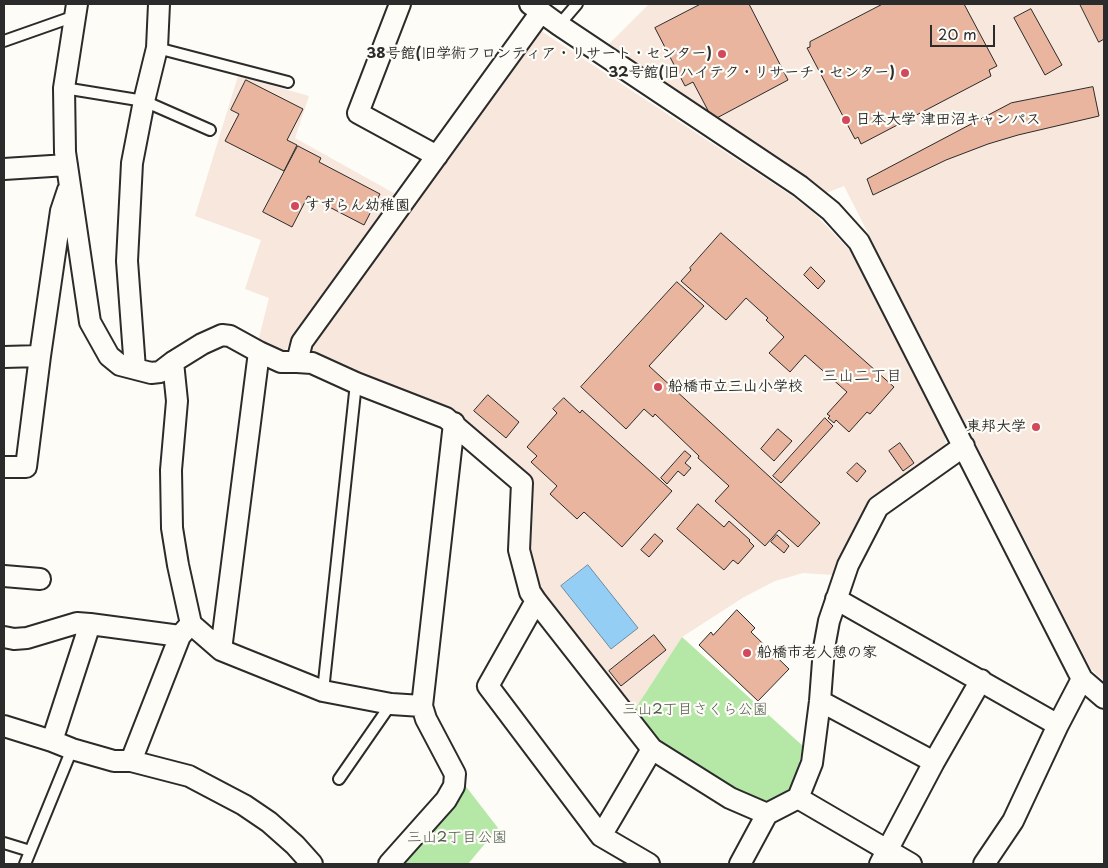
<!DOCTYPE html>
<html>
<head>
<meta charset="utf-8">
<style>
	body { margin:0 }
	#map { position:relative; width:1108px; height:868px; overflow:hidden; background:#fdfcf7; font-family:"Playpen Sans",sans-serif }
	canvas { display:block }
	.frame { position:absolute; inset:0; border:5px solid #2b2b2b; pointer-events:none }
	.scale { position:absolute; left:930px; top:25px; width:65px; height:22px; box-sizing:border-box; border:2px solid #2b2b2b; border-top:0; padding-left:6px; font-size:15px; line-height:18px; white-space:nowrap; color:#2b2b2b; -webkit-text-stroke:4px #fdfcf7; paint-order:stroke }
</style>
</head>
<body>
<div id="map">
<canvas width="1108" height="868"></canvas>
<div class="frame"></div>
<div class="scale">20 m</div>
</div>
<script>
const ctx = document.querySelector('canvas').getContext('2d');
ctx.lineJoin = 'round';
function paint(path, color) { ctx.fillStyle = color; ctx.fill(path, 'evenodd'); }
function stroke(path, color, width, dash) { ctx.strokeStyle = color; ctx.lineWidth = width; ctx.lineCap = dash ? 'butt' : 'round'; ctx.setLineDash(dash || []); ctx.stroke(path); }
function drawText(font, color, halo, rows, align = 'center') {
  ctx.font = font + ' "Playpen Sans","Klee One",sans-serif'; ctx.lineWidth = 4.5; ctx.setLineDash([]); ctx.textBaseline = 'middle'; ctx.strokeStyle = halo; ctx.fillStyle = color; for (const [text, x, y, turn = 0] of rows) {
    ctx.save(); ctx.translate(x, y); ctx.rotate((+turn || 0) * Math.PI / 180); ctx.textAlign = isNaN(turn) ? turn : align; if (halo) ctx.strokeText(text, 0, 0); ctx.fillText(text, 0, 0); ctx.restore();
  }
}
const built = new Path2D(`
	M 649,4 L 1104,4 L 1104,681 L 1091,669 L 844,186 L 826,193 L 607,46 Z
	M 541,31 L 792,196 L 814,213 L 851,252 L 944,430 L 946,446 L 872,502 L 833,575 L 803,573 L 775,581 L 744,597 L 682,637 L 635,709 L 537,588 L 527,549 L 529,480 L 451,410 L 312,355 L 310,347 Z
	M 238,76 L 309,96 L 295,138 L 399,196 L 282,355 L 258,342 L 269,298 L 245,289 L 261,240 L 195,216 Z`);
const green = new Path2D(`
	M 682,637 L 803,746 L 793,791 L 772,805 L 734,789 L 663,744 L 635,709 Z
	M 464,784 L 498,828 L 468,864 L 399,864 Z`);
const water = new Path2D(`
	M 588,565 L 638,628 L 611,649 L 561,586 Z`);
const building = new Path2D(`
	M 701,4 L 749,4 L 788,80 L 713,120 L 693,82 L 685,86 L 655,28 Z
	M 883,4 L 964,4 L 997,66 L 989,70 L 991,76 L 861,144 L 858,137 L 855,139 L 807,48 L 810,47 L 810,42 Z
	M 1080,4 L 1104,4 L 1104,39 L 1099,42 Z
	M 1031,9 L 1062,65 L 1045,75 L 1014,18 Z
	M 246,80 L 303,109 L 287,140 L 297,145 L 284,171 L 225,141 L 239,114 L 231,110 Z
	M 1093,87 L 1099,116 L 1018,135 L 988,144 L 946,160 L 873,195 L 867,179 L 1011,103 Z
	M 298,146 L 321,158 L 319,162 L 380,194 L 364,225 L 308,196 L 292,227 L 263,212 Z
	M 721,233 L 894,387 L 870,414 L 867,412 L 849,432 L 836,420 L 834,423 L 828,418 L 830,416 L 827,414 L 847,392 L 805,355 L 790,372 L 769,353 L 784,337 L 766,320 L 768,318 L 746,298 L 726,320 L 681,281 L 691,270 L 690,268 Z
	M 811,267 L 825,281 L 818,289 L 804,275 Z
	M 677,282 L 704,306 L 649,366 L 820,523 L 798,547 L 779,530 L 765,546 L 715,501 L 729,486 L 698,458 L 699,456 L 655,414 L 653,417 L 644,409 L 626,429 L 581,387 Z
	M 488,395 L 519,422 L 506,438 L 474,411 Z
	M 564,398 L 580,413 L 582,410 L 672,491 L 622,547 L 584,512 L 577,519 L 550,494 L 557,486 L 531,462 L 537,456 L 527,447 L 557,413 L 553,409 Z
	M 825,418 L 833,426 L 781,483 L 773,476 Z
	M 778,429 L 792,441 L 774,461 L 761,449 Z
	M 900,443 L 914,463 L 903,471 L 889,451 Z
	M 685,451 L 691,456 L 685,463 L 691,468 L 684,476 L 678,471 L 667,484 L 661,478 Z
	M 857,463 L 866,471 L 857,482 L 847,473 Z
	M 698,504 L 724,527 L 729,521 L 750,540 L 749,541 L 754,546 L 738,564 L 733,560 L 724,570 L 677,529 Z
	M 655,534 L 663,541 L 649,557 L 641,550 Z
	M 777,535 L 789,546 L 784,553 L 771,542 Z
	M 737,610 L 755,628 L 751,632 L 789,669 L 758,701 L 699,645 L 711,632 L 713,635 Z
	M 654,635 L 666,650 L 621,686 L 609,671 Z`);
const service = new Path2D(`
	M 559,25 L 577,4
	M 4,41 L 75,16
	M 157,48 L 288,82
	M 64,88 L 144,101 L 210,130
	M 323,691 L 356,383
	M 339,779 L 391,704
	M 4,843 L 30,851
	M 25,864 L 72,749`);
const minor = new Path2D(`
	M 77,4 L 64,88 L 65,152 L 90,322 L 109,356 L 120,365 L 151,373 L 160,372 L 173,362 L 202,344 L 222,335 L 230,336 L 259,352 L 281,362 L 297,362 L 312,363 L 356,383 L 446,418 L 522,483 L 519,550 L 530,592 L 536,601 L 652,749 L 730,798 L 767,814 L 798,798 L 812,763 L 820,701 L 824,648 L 829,621 L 848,565 L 878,507 L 964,446
	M 400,4 L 358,113 L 437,156
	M 530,4 L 559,25 L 800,186 L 831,211 L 859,242 L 1082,679 L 1104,698
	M 4,169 L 67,165
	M 4,357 L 40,356
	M 173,362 L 177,401 L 171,470 L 172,528 L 178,565 L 191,624 L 221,650 L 323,691 L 391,704 L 422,706
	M 297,362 L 302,342 L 541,12
	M 135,369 L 127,261 L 132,163 L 144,101 L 157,48 L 159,4
	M 4,467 L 26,467 L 40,356 L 61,211 L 68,190
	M 4,576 L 40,579
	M 836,599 L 1058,725
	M 536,601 L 488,686 L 601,836 L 649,864
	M 4,637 L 14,639 L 27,638 L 77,623 L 90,624 L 180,636
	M 221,650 L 259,352
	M 820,701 L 934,762
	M 4,726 L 52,741 L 72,749 L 114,761 L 131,761 L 189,776 L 244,805 L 269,822 L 295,845 L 312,864
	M 52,741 L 90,624
	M 131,761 L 180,636 L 188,627
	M 798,798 L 911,864
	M 601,836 L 652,749
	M 389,864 L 446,800 L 454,786 L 455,774 L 426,719 L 422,706 L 454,423
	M 740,864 L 767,814
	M 880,864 L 934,762 L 981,680
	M 984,864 L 1013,821 L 1058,725 L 1082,679`);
const markers = [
	[722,54,5,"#d1495b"],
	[905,73,5,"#d1495b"],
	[846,120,5,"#d1495b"],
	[295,206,5,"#d1495b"],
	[658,387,5,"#d1495b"],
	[1036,427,5,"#d1495b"],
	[747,653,5,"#d1495b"]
];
const poiNames = [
	["38号館(旧学術フロンティア・リサート・センター)",712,54,"right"],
	["32号館(旧ハイテク・リサーチ・センター)",895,73,"right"],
	["日本大学 津田沼キャンパス",856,120],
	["すずらん幼稚園",305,206],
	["船橋市立三山小学校",668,387],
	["東邦大学",1026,427,"right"],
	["船橋市老人憩の家",757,653]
];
const parkNames = [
	["三山2丁目さくら公園",695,710],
	["三山2丁目公園",457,838]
];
const neighbourhoodNames = [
	["三山二丁目",862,377]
];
paint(built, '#f7e7dc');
paint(green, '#b5e7a7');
paint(water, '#95cef5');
stroke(water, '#6b8da4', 1);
paint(building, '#eab59e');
stroke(building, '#2b2b2b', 1);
stroke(service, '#2b2b2b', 14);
stroke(minor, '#2b2b2b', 24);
stroke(service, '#fdfcf7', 10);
stroke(minor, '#fdfcf7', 20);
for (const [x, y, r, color] of markers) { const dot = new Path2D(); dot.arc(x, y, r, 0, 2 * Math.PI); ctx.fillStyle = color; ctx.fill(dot); stroke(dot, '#fdfcf7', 2); }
drawText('bold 15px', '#2b2b2b', '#fdfcf7', poiNames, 'left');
drawText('15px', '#4e5a4a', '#fdfcf7', parkNames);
drawText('16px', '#2b2b2b', '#fdfcf7', neighbourhoodNames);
</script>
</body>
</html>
